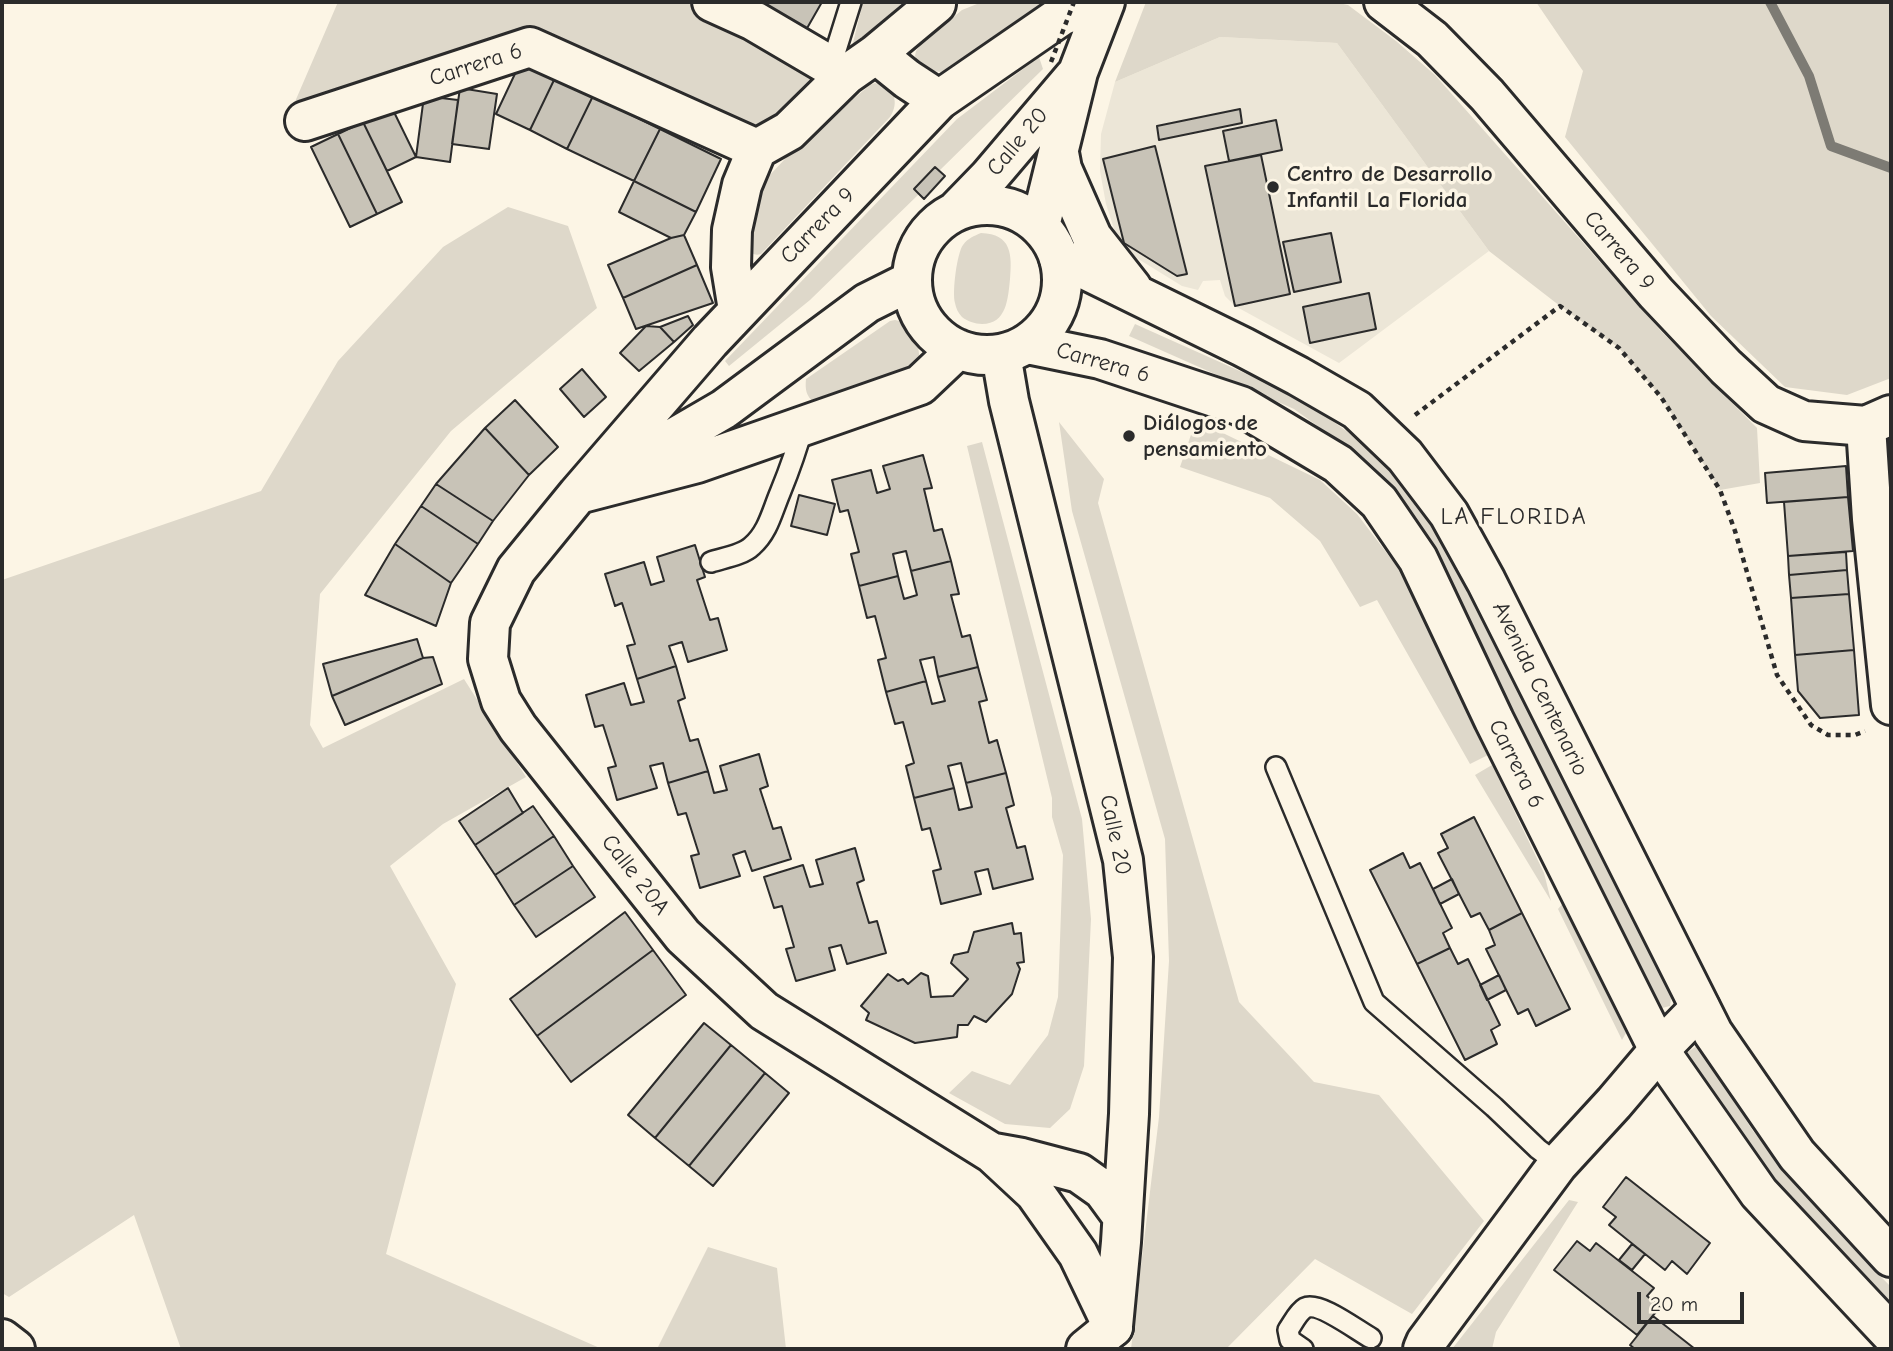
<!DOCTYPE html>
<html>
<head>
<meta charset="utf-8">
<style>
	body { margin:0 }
	#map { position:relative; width:1893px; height:1351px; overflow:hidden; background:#fcf5e5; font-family:"Comic Neue",sans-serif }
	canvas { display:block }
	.frame { position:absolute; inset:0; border:4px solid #2b2b2b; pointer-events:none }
	.scale { position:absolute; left:1637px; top:1292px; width:107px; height:32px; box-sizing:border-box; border:4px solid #2b2b2b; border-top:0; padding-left:9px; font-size:21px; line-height:24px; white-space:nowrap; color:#2b2b2b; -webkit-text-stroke:5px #fcf5e5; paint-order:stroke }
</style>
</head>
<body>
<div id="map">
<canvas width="1893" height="1351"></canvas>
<div class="frame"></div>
<div class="scale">20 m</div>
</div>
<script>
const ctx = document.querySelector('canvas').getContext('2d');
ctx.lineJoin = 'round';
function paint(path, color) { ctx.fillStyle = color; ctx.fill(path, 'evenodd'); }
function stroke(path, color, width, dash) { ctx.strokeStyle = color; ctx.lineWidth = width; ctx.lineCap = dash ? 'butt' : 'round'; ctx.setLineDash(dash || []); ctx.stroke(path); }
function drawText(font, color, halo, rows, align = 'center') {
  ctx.font = font + ' "Comic Neue",sans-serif'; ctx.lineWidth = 7; ctx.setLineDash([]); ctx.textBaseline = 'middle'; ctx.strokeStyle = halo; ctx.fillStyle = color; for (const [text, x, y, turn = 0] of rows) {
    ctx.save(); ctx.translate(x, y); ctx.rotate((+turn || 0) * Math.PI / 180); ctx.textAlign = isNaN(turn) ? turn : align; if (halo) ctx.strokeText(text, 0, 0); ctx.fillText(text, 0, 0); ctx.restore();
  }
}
const built = new Path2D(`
	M 1220,37 L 1337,43 L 1489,251 L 1339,363 L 1235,306 L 1225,296 L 1220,280 L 1203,281 L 1198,290 L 1182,286 L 1127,252 L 1117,238 L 1106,204 L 1100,171 L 1101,134 L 1115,82 Z`);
const green = new Path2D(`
	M 338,2 L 712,2 L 828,81 L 759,130 L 534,25 L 294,104 Z
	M 863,2 L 902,2 L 903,16 L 852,47 Z
	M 982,2 L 1048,2 L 941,72 C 929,71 920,68 915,56 L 916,51 L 921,44 L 962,10 Z
	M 1146,2 L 1334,2 L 1348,5 L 1396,41 L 1435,75 L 1661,331 L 1757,428 L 1760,483 L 1720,490 L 1661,397 L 1619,348 L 1560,306 L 1489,251 L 1337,43 L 1220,37 L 1115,82 Z
	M 1536,2 L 1890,2 L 1891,5 L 1891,378 L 1847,395 L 1785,387 L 1711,316 L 1565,137 L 1583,71 Z
	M 1039,57 L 1043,69 L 939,171 L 935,167 L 915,189 L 919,194 L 810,300 L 729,366 L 725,361 L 957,119 Z
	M 875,83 C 894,86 900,102 890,117 L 761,254 C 754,256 752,253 747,249 L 762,192 L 769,176 L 797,146 L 870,85 Z
	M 508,207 L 568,226 L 597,308 L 451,431 L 320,594 L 310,725 L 323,748 L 464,679 L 526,777 L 443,824 L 390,866 L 456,984 L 386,1254 L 602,1349 L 181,1349 L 134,1215 L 9,1297 L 2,1293 L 2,580 L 261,491 L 338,361 L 443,247 Z
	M 981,233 C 1012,234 1012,255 1010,279 C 1008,298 1007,324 982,324 C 975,324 967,321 962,317 C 958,313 956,308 955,303 C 952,292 957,253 963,245 C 968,238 974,236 981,233 Z
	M 895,320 C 913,323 923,351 918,367 L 814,403 C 806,395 805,390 806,379 L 890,321 Z
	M 1135,324 L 1300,398 L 1383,457 L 1440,533 L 1671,998 L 1670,1006 L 1662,1008 L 1658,1004 L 1429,540 L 1404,503 L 1374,467 L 1294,409 L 1129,336 Z
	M 1196,420 L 1320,480 L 1357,514 L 1399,569 L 1488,755 L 1470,764 L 1377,600 L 1360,607 L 1320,541 L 1270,498 L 1180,467 Z
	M 1059,422 L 1104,479 L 1098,503 L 1239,1002 L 1314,1082 L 1379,1095 L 1484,1221 L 1412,1314 L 1315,1259 L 1226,1349 L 1131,1349 L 1159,1117 L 1169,961 L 1165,839 L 1072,511 Z
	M 982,442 L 1082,819 L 1091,919 L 1084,1066 L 1070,1109 L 1050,1128 L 1005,1124 L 949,1093 L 972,1071 L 1010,1085 L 1048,1035 L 1058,997 L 1063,855 L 1052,817 L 1052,798 L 967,446 Z
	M 1492,765 L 1544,873 L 1551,901 L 1475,775 Z
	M 1564,902 L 1626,1033 L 1622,1040 L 1558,909 Z
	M 1698,1045 L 1753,1131 L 1847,1242 L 1891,1287 L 1891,1310 L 1836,1253 L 1740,1141 L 1685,1054 Z
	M 1569,1200 L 1578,1202 L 1496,1332 L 1492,1349 L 1452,1349 Z
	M 708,1247 L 777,1268 L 786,1349 L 657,1349 Z`);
const stream = new Path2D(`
	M 1770,2 L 1809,76 L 1831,146 L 1891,168`);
const building = new Path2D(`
	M 758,2 L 822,2 L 806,30 Z
	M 521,61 L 555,78 L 530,130 L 496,114 Z
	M 555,78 L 593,96 L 567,149 L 530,130 Z
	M 460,88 L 497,94 L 489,149 L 452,144 Z
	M 424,96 L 458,100 L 450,162 L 416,157 Z
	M 593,96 L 660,129 L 634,181 L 567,149 Z
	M 392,108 L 416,157 L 387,171 L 363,122 Z
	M 1240,109 L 1242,123 L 1159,140 L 1157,126 Z
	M 1276,120 L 1282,150 L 1229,161 L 1223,131 Z
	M 363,122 L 402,202 L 377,214 L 338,134 Z
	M 660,129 L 721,159 L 696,212 L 634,181 Z
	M 338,134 L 377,214 L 350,227 L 311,147 Z
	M 1155,146 L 1187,274 L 1177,276 L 1124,243 L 1103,159 Z
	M 1261,155 L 1290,294 L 1235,306 L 1205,166 Z
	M 935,167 L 945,176 L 924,199 L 914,189 Z
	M 634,181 L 696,212 L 684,235 L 671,238 L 619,212 Z
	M 1331,233 L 1341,282 L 1294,292 L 1283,242 Z
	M 684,235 L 697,265 L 623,298 L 608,265 L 671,238 Z
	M 697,265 L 713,303 L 636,329 L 623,298 Z
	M 1369,293 L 1376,329 L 1310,343 L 1303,307 Z
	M 688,316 L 693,325 L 674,342 L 660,327 Z
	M 646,326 L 660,327 L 674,342 L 639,371 L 620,353 Z
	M 582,369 L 606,397 L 584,417 L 560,389 Z
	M 515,400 L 558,447 L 529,475 L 485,428 Z
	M 485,428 L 529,475 L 493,521 L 436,484 Z
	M 923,455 L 932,488 L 924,489 L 930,514 L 934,531 L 942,529 L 951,561 L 911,571 L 906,551 L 893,554 L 898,576 L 859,586 L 851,554 L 859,552 L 848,510 L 840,512 L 832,480 L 871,470 L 877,493 L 890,489 L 883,466 Z
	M 1846,466 L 1848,497 L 1767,503 L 1765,473 Z
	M 436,484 L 493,521 L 478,544 L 421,506 Z
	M 799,495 L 835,504 L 827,535 L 791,526 Z
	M 1848,497 L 1853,551 L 1788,556 L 1784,502 Z
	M 421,506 L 478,544 L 451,583 L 395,544 Z
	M 395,544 L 451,583 L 436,626 L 365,595 Z
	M 695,545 L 705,577 L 697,580 L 710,620 L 718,618 L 727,650 L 688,662 L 682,642 L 669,646 L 676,666 L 637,679 L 627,646 L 635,644 L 622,603 L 615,606 L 605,574 L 644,562 L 651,585 L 664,581 L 657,557 Z
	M 1846,552 L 1847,570 L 1789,575 L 1788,556 Z
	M 951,561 L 959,594 L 951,595 L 962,637 L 970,635 L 978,667 L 938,677 L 934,657 L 920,660 L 926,681 L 886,692 L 878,660 L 886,658 L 875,616 L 867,618 L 859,586 L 898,576 L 904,599 L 917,595 L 911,571 Z
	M 1847,570 L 1849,594 L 1791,598 L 1789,575 Z
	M 1849,594 L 1854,650 L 1795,655 L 1791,598 Z
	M 417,639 L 423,658 L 332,696 L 323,664 Z
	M 1854,650 L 1859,715 L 1820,718 L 1798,691 L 1795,655 Z
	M 433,657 L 442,684 L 345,725 L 332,696 L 423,658 Z
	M 676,666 L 685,698 L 678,701 L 690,741 L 698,739 L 708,771 L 668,783 L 663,763 L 650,766 L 657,788 L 617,800 L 608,768 L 616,766 L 603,725 L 595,727 L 586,695 L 624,683 L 631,705 L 644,702 L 637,679 Z
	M 978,667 L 987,700 L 979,702 L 989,743 L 997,740 L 1006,773 L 966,783 L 961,763 L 948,766 L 954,788 L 914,798 L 906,766 L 914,763 L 903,722 L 895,724 L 886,692 L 926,681 L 932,704 L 945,701 L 938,677 Z
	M 759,754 L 768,786 L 760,789 L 773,829 L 781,827 L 791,859 L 752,871 L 745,851 L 733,855 L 740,876 L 700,888 L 691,856 L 699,854 L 686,813 L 678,815 L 668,783 L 708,771 L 714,793 L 727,790 L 720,766 Z
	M 1006,773 L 1014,805 L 1006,808 L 1017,848 L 1025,846 L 1033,879 L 993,889 L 988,869 L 975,872 L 981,894 L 941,904 L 933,871 L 941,869 L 930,828 L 922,830 L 914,798 L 954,788 L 959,810 L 972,807 L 966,783 Z
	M 508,788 L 523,813 L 475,845 L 459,821 Z
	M 533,806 L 554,836 L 495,875 L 475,845 Z
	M 1474,817 L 1522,913 L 1489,930 L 1480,913 L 1471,917 L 1438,853 L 1448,848 L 1441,834 Z
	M 554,836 L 573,866 L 514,905 L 495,875 Z
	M 855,848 L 864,880 L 857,883 L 869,923 L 877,921 L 886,953 L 847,964 L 841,945 L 829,948 L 835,970 L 796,981 L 786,949 L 794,947 L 782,906 L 774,908 L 764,877 L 803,865 L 810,887 L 823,884 L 816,860 Z
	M 1403,853 L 1410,868 L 1420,863 L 1452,928 L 1443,933 L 1450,948 L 1417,964 L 1370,870 Z
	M 573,866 L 595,897 L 536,937 L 514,905 Z
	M 1452,879 L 1459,894 L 1440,904 L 1433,889 Z
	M 625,912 L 653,950 L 537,1036 L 510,999 Z
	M 1522,913 L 1570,1009 L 1536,1026 L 1528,1009 L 1518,1014 L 1486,949 L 1495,945 L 1489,930 Z
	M 1012,923 L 1014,934 L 1021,933 L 1024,962 L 1017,963 L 1020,969 L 1012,994 L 986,1022 L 974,1016 L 968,1025 L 958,1025 L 957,1037 L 915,1043 L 866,1020 L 869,1013 L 861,1006 L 888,974 L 898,981 L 903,979 L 908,984 L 921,973 L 928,976 L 931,997 L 953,996 L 968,979 L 951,963 L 954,955 L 968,952 L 974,932 Z
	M 1450,948 L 1458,964 L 1468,959 L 1500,1025 L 1491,1030 L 1497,1044 L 1465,1060 L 1417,964 Z
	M 653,950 L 686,995 L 571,1082 L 537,1036 Z
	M 1499,975 L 1506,990 L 1487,1000 L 1480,985 Z
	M 704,1023 L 731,1045 L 655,1138 L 628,1115 Z
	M 731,1045 L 765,1073 L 689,1166 L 655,1138 Z
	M 765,1073 L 789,1093 L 713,1186 L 689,1166 Z
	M 1626,1177 L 1710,1243 L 1687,1274 L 1672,1261 L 1665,1270 L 1609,1225 L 1616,1217 L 1603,1207 Z
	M 1577,1241 L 1590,1251 L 1596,1243 L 1654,1288 L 1647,1296 L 1660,1307 L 1637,1335 L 1554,1270 Z
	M 1632,1244 L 1645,1254 L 1632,1270 L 1619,1260 Z
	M 1653,1316 L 1695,1349 L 1635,1349 L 1630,1345 Z`);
const path = new Path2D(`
	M 1415,415 L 1560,306 L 1619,348 L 1661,397 L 1720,490 L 1735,531 L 1777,675 L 1811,725 L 1828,735 L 1855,735 L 1865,731`);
const service = new Path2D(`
	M 831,66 L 851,2
	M 711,562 C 723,558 743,555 752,546 C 768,532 772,512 780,493 C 789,471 797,449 803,426
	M 1276,767 L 1374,1002 L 1494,1107 L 1538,1149 L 1558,1164
	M 1303,1349 L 1290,1340 L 1288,1330 C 1293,1323 1298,1312 1305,1308 C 1319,1301 1358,1331 1371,1338`);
const minor = new Path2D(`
	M 712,2 L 754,21 L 846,75
	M 876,54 L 907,79 L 939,100
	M 305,121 L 530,47 L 757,149
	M 738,310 L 731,267 L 732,230 L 742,185 L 757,149 L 789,131 L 846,75 L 876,54 L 936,4 L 931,2
	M 1866,426 L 1872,519 L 1891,705
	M 2,1339 L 15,1349
	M 1086,1349 L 1113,1327
	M 1423,1349 L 1426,1342 L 1558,1164 L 1614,1103 L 1659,1050 L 1700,1008`);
const secondary = new Path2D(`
	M 1059,153 L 1062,169 L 1092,237 L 1132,288
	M 1059,258 L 1084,269 L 1243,347 L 1298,376 L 1357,410 L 1405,456 L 1449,514 L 1486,581 L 1713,1033 L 1797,1155 L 1891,1257
	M 1027,344 L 1100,359 L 1241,406 L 1338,464 L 1379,502 L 1418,559 L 1494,720 L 1659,1050 L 1759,1193 L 1891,1334`);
const primary = new Path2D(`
	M 1095,2 L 1061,16 L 939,100 L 710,341 L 578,494 L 516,570 L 490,623 L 488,659 L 501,701 L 518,728 L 683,936 L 764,1011 L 992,1153 L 1035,1193 L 1078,1254 L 1113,1327
	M 1384,2 L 1432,39 L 1487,95 L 1656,293 L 1726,367 L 1766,404 L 1804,421 L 1866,426 L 1891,415
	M912 280a75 75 0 1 1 150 0a75 75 0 1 1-150 0Z
	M 957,210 L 989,177 L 1074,77
	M 1040,226 L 1078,72 L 1105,2
	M 1001,354 L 1009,401 L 1123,860 L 1133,957 L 1129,1114 L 1121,1242 L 1113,1326
	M 619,470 L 724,409 L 867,303 L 911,281
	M 578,494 L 697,463 L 920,385 L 958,349
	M 994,1153 L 1022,1158 L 1079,1173 L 1103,1190 L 1122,1216`);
const pathBridge = new Path2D(`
	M 1051,62 L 1074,2`);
const markers = [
	[1273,187,7,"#2b2b2b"],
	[1129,436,7,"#2b2b2b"]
];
const streetNames = [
	["Carrera 6",476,65,-18],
	["Calle 20",1018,142,-50],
	["Carrera 9",818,226,-46],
	["Carrera 9",1619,251,50],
	["Carrera 6",1103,363,16],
	["Avenida Centenario",1540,689,64],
	["Carrera 6",1516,764,63],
	["Calle 20",1115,835,78],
	["Calle 20A",635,875,52]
];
const poiNames = [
	["Centro de Desarrollo",1287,174],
	["Infantil La Florida",1287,200],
	["Diálogos de",1143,423],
	["pensamiento",1143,449]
];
const neighbourhoodNames = [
	["LA FLORIDA",1514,517]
];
paint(built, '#ece6d7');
paint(green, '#ded8ca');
stroke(stream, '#7d7b74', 10);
paint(building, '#c8c3b7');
stroke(building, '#2b2b2b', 2);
stroke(service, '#2b2b2b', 24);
stroke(minor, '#2b2b2b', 44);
stroke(secondary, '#2b2b2b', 44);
stroke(primary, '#2b2b2b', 44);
stroke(path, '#2b2b2b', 4.5, [5, 5]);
stroke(service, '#fcf5e5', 19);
stroke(minor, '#fcf5e5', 38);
stroke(secondary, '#fcf5e5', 38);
stroke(primary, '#fcf5e5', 38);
stroke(pathBridge, '#2b2b2b', 4.5, [5, 5]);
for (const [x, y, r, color] of markers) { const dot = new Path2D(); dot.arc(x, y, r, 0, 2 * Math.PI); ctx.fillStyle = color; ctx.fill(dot); stroke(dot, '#fcf5e5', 2.5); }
drawText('23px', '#2b2b2b', '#fcf5e5', streetNames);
drawText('bold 23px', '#2b2b2b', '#fcf5e5', poiNames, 'left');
ctx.letterSpacing = '2px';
drawText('24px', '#2b2b2b', '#fcf5e5', neighbourhoodNames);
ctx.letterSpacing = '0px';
</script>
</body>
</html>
